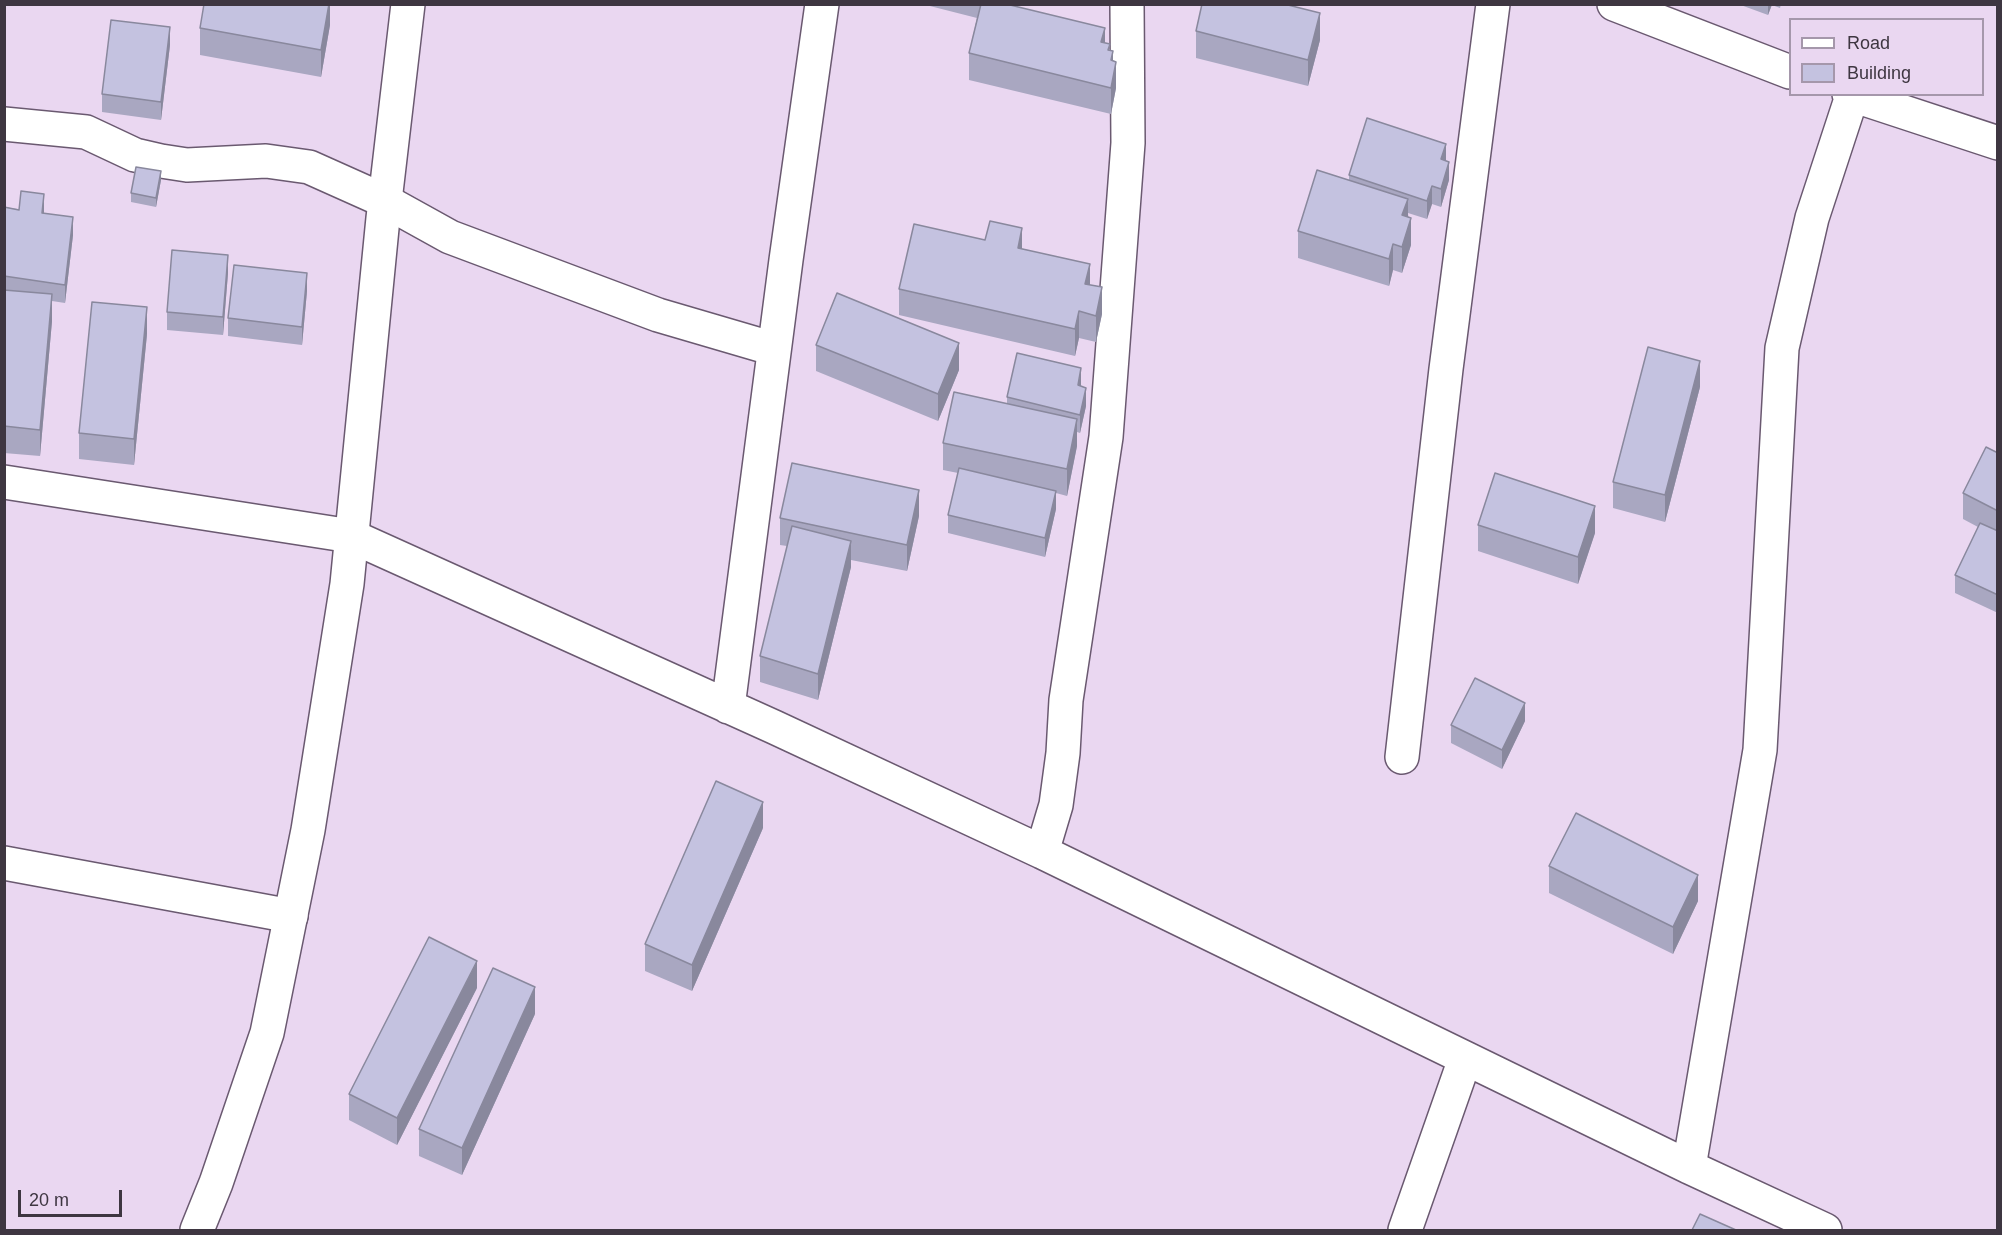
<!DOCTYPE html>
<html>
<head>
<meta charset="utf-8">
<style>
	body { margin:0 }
	#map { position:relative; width:2002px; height:1235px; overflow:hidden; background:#ead7f1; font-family:Helvetica,sans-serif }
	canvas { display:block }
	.frame { position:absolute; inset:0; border:6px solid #3e3641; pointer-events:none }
	.legend { position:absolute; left:1789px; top:18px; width:195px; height:78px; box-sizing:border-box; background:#ead7f1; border:2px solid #a597ab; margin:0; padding:8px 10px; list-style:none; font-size:18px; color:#3e3641 }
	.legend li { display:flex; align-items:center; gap:12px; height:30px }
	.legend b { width:30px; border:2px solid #a597ab }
	.scale { position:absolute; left:18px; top:1190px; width:104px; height:27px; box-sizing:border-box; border:3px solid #3e3641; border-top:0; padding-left:8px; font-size:18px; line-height:21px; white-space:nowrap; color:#3e3641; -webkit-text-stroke:4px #ead7f1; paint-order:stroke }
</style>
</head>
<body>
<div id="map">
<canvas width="2002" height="1235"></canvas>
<div class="frame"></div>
<ul class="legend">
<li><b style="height:8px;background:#fff"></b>Road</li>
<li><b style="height:16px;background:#c4c2e0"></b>Building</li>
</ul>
<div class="scale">20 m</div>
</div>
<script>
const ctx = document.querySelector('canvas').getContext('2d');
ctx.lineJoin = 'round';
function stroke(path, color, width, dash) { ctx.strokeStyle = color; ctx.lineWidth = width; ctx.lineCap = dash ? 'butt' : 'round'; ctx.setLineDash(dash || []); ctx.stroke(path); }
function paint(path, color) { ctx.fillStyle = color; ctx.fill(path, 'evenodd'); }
const minor = new Path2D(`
	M 1614,4 L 1790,72
	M 1849,94 L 1998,143
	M 4,124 L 86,132 L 135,155 L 161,161 L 187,165 L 266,161 L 309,167 L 385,201 L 450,237 L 658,315 L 774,349
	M 4,482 L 351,536 L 774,727 L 1042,852 L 1056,805 L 1063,753 L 1066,700 L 1106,437 L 1128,143 L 1127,4
	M 728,707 L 786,260 L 822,4
	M 1402,757 L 1446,369 L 1493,4
	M 1042,852 L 1689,1167 L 1825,1230
	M 4,863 L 291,916
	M 1689,1167 L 1760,750 L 1782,348 L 1812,218 L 1852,96
	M 1405,1230 L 1465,1059`);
const tertiary = new Path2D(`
	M 197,1230 L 216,1183 L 267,1033 L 308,830 L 347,584 L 383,218 L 408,4`);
const wall = new Path2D(`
	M 330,4 L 330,25 L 321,77 L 200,55 L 200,28 Z
	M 922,4 L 1006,4 L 1105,43 L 1110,50 L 1116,88 L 1111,114 L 969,80 L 969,53 L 977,18 Z
	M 1738,4 L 1781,4 L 1780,8 L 1772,5 L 1768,15 Z
	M 1196,31 L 1320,40 L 1308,86 L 1196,58 Z
	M 170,45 L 161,120 L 102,112 L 102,94 Z
	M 1446,160 L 1449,180 L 1441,207 L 1432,204 L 1427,219 L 1408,213 L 1411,245 L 1402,273 L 1393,270 L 1389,286 L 1298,258 L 1298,231 L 1349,180 L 1349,175 Z
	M 161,180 L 156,207 L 131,202 L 131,193 Z
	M 4,207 L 44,213 L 73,235 L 65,303 L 52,301 L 52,321 L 40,456 L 4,453 Z
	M 1022,249 L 1090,285 L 1102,314 L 1096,342 L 1079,338 L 1075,356 L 899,315 L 899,289 Z
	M 228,273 L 223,335 L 167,330 L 167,312 Z
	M 307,291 L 302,345 L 228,336 L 228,318 Z
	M 147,334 L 134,465 L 79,459 L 79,433 Z
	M 816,345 L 959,370 L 938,421 L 816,371 Z
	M 1081,386 L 1086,406 L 1080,433 L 1077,432 L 1077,446 L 1067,496 L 1056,493 L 1056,509 L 1045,557 L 948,533 L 948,515 L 958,473 L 943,470 L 943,443 L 1007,404 L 1007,397 Z
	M 1700,387 L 1665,522 L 1613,508 L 1613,482 Z
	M 1998,453 L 1998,613 L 1955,593 L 1955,575 L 1978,527 L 1963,519 L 1963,493 Z
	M 919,516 L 907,571 L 851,560 L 851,567 L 818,700 L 760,682 L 760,656 L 787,546 L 780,545 L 780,518 Z
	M 1478,525 L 1595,533 L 1578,584 L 1478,551 Z
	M 1525,721 L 1502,769 L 1451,743 L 1451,725 Z
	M 763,828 L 692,991 L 645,971 L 645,944 Z
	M 1549,866 L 1698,901 L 1673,954 L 1549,893 Z
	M 477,988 L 397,1145 L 349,1120 L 349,1094 Z
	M 535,1014 L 462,1175 L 419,1156 L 419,1129 Z`);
const shadedWall = new Path2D(`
	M 329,4 L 330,4 L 330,25 L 321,77 L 321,50 Z
	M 1768,4 L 1772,4 L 1768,15 Z
	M 1320,13 L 1320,40 L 1308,86 L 1308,60 Z
	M 170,27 L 170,45 L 161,120 L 161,102 Z
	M 1105,28 L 1105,55 L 1101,42 Z
	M 1113,51 L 1113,78 L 1116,62 L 1116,88 L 1111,114 L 1111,60 Z
	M 1446,144 L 1446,163 L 1441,159 Z
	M 1449,162 L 1449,180 L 1441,207 L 1441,189 Z
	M 161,171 L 161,180 L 156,207 L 156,198 Z
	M 1432,186 L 1432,204 L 1427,219 L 1427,201 Z
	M 44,194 L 44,213 L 42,231 L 42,213 Z
	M 1408,199 L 1408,225 L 1402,215 Z
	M 73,217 L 73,235 L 65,303 L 65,285 Z
	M 1411,218 L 1411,245 L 1402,273 L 1402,247 Z
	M 1022,228 L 1022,255 L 1018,248 Z
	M 1393,244 L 1393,270 L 1389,286 L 1389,259 Z
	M 228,255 L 228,273 L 223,335 L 223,317 Z
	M 1090,264 L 1090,291 L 1085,284 Z
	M 307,273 L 307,291 L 302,345 L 302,327 Z
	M 1102,287 L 1102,314 L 1096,342 L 1096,316 Z
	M 52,294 L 52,321 L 40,456 L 40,430 Z
	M 147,307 L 147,334 L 134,465 L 134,439 Z
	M 1079,311 L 1079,338 L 1075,356 L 1075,329 Z
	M 959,343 L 959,370 L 938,421 L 938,394 Z
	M 1700,361 L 1700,387 L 1665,522 L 1665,495 Z
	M 1081,368 L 1081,387 L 1078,385 Z
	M 1086,388 L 1086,406 L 1080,433 L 1080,415 Z
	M 1077,419 L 1077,446 L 1067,496 L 1067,469 Z
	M 919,490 L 919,516 L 907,571 L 907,545 Z
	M 1056,491 L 1056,509 L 1045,557 L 1045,538 Z
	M 1595,506 L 1595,533 L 1578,584 L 1578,557 Z
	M 851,541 L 851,567 L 818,700 L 818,674 Z
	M 1525,703 L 1525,721 L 1502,769 L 1502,750 Z
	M 763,802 L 763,828 L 692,991 L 692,965 Z
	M 1698,875 L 1698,901 L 1673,954 L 1673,927 Z
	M 477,961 L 477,988 L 397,1145 L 397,1118 Z
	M 535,987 L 535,1014 L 462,1175 L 462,1148 Z`);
const building = new Path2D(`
	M 204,4 L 329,4 L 321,50 L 200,28 Z
	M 981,4 L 1006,4 L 1105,28 L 1101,42 L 1110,44 L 1108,50 L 1113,51 L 1111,60 L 1116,62 L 1111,88 L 969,53 Z
	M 1202,4 L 1284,4 L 1320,13 L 1308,60 L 1196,31 Z
	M 111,20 L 170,27 L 161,102 L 102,94 Z
	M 1367,118 L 1446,144 L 1441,159 L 1449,162 L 1441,189 L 1432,186 L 1427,201 L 1349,175 Z
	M 136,167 L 161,171 L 156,198 L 131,193 Z
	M 1317,170 L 1408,199 L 1402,215 L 1411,218 L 1402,247 L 1393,244 L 1389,259 L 1298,231 Z
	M 21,191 L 44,194 L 42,213 L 73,217 L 65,285 L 4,276 L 4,207 L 19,210 Z
	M 990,221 L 1022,228 L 1018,248 L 1090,264 L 1085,284 L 1102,287 L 1096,316 L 1079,311 L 1075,329 L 899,289 L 914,224 L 985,240 Z
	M 172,250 L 228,255 L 223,317 L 167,312 Z
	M 234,265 L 307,273 L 302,327 L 228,318 Z
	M 4,290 L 52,294 L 40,430 L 4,426 Z
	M 837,293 L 959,343 L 938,394 L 816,345 Z
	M 92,302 L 147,307 L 134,439 L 79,433 Z
	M 1648,347 L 1700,361 L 1665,495 L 1613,482 Z
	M 1017,353 L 1081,368 L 1078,385 L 1086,388 L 1080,415 L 1007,397 Z
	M 954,392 L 1077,419 L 1067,469 L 943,443 Z
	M 1986,447 L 1998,453 L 1998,511 L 1963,493 Z
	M 792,463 L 919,490 L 907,545 L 780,518 Z
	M 959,468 L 1056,491 L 1045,538 L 948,515 Z
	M 1495,473 L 1595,506 L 1578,557 L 1478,525 Z
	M 1980,523 L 1998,531 L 1998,595 L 1955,575 Z
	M 792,526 L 851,541 L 818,674 L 760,656 Z
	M 1475,678 L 1525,703 L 1502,750 L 1451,725 Z
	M 716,781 L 763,802 L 692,965 L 645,944 Z
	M 1576,813 L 1698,875 L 1673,927 L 1549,866 Z
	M 429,937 L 477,961 L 397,1118 L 349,1094 Z
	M 493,968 L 535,987 L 462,1148 L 419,1129 Z
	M 1700,1214 L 1736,1230 L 1692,1230 Z`);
stroke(minor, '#6a5970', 36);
stroke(tertiary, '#6a5970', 36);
stroke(minor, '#fff', 33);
stroke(tertiary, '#fff', 33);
paint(wall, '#a9a7c1');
paint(shadedWall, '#89889d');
paint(building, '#c4c2e0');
stroke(building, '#89889d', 1.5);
</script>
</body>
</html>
